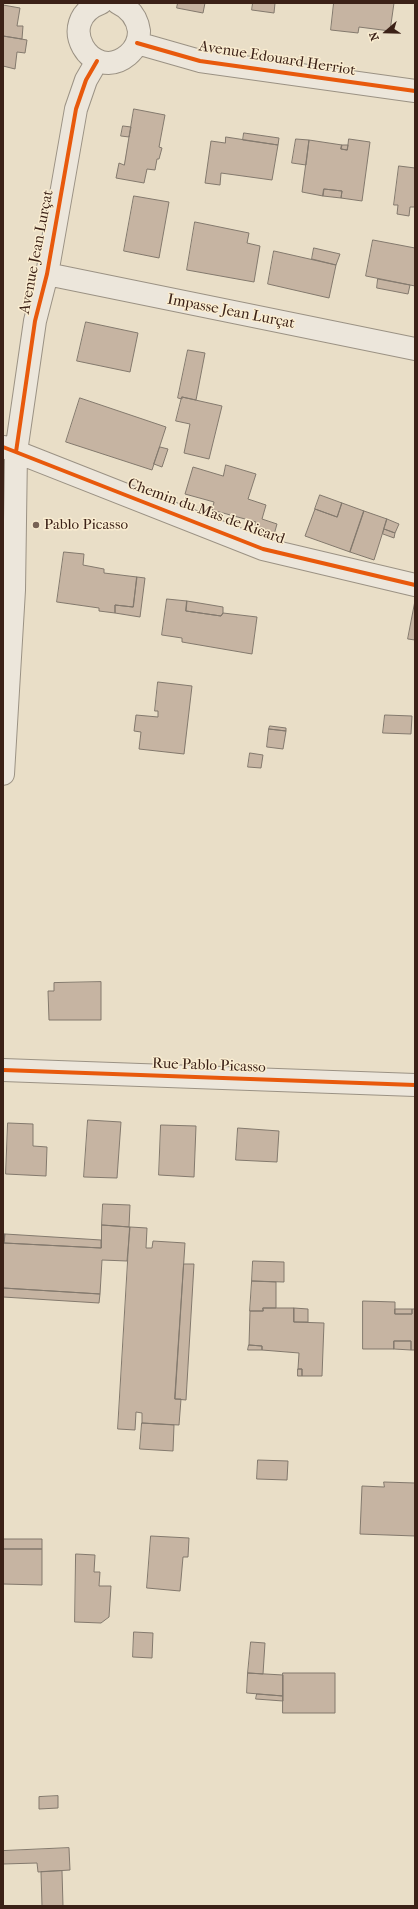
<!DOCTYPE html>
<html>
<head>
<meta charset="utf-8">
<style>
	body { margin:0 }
	#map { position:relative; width:418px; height:1909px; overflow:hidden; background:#e9dec7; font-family:"IM FELL French Canon",serif }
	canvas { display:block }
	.frame { position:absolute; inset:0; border:4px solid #3b2117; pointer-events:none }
	.north { position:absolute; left:366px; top:12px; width:40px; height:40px; -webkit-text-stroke:3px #faedd1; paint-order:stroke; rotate:250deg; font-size:11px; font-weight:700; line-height:16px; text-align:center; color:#3b2117 }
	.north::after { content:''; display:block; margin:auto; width:14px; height:18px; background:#3b2117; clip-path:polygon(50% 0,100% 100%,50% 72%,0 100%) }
</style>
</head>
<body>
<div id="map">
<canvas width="418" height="1909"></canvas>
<div class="frame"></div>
<div class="north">N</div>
</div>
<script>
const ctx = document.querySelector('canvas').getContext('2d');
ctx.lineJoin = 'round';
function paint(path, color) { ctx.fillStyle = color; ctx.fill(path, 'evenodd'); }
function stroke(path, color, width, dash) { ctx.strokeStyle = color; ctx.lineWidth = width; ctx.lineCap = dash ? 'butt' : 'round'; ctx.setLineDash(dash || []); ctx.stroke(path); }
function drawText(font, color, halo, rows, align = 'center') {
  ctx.font = font + ' "IM FELL French Canon",serif'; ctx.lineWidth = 3; ctx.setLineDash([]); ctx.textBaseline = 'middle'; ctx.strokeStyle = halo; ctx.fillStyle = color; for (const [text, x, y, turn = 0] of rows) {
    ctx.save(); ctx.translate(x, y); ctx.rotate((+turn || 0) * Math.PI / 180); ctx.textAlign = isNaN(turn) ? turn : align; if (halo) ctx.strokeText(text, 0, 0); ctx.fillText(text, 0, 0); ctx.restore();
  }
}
const building = new Path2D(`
	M 178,3 L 205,3 L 203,13 L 177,8 Z
	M 253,3 L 275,3 L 274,13 L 252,10 Z
	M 334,3 L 394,3 L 390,31 L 359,27 L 358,33 L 331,30 Z
	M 3,5 L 20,8 L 17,26 L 23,26 L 22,39 L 3,36 Z
	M 3,36 L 27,40 L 25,53 L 17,52 L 15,69 L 3,66 Z
	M 134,109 L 165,115 L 159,147 L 162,148 L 159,159 L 157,159 L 155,170 L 147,169 L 144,183 L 116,178 L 119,163 L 124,165 Z
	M 123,126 L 131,127 L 129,137 L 121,136 Z
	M 244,133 L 279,138 L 278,145 L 243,140 Z
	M 226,137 L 278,145 L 272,180 L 221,173 L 220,185 L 205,183 L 211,141 L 225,143 Z
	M 296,139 L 309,140 L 306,165 L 292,163 Z
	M 349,139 L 370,142 L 362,201 L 341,198 L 342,191 L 324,189 L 323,196 L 302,192 L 309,140 L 342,145 L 341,149 L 347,150 Z
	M 342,145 L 348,145 L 347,150 L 341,149 Z
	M 399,166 L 415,168 L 415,207 L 410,207 L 409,216 L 397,214 L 398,205 L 394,205 Z
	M 324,189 L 342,191 L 341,198 L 323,196 Z
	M 134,196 L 169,202 L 159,258 L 124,251 Z
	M 195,222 L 249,233 L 247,243 L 260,246 L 254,282 L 187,270 Z
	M 373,240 L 415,248 L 415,286 L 366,276 Z
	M 314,248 L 340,254 L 336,265 L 312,259 Z
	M 274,251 L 336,265 L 329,298 L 268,284 Z
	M 378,279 L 410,285 L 408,294 L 377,288 Z
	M 86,322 L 138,333 L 130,372 L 77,361 Z
	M 188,350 L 205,353 L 196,400 L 182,397 L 182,399 L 178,398 Z
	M 182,397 L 222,406 L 209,459 L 184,453 L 190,424 L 176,421 Z
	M 80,398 L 166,427 L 152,470 L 66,442 Z
	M 160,447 L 168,449 L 162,467 L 154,464 Z
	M 226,465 L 256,474 L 248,499 L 266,505 L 262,519 L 277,524 L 273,538 L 254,528 L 256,522 L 212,510 L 214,502 L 185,494 L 193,467 L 223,476 Z
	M 320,495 L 342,503 L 337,517 L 315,509 Z
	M 342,503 L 364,511 L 350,552 L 305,536 L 315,509 L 337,517 Z
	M 364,511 L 387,519 L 374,560 L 350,552 Z
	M 387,519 L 399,524 L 395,533 L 384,529 Z
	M 384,529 L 395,533 L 394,538 L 383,534 Z
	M 64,552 L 84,554 L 83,565 L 104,569 L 104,573 L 137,577 L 133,607 L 115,605 L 115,613 L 99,611 L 99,608 L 57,602 Z
	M 137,577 L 145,578 L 140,617 L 115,613 L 115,605 L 133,607 Z
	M 167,599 L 187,601 L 186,611 L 221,616 L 223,613 L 257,617 L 252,654 L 182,642 L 182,638 L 162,635 Z
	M 187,601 L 223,607 L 223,613 L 221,616 L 186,611 Z
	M 415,601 L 415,640 L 408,639 Z
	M 158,682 L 192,686 L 184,754 L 139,749 L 141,732 L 134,731 L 136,715 L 158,717 L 158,711 L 155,711 Z
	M 385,715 L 412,716 L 411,734 L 383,733 Z
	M 270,726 L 286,728 L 286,731 L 269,729 Z
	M 269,729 L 286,731 L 283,749 L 267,747 Z
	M 250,753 L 263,755 L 261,768 L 248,767 Z
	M 101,982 L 101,1020 L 49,1020 L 48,991 L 54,991 L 54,983 Z
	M 88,1120 L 121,1122 L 117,1178 L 84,1177 Z
	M 8,1123 L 33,1124 L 33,1146 L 47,1147 L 46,1176 L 6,1174 Z
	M 161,1125 L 196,1126 L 194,1177 L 159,1175 Z
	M 238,1128 L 279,1131 L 277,1162 L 236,1160 Z
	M 103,1204 L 130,1205 L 129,1227 L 102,1225 Z
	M 102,1225 L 130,1227 L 127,1261 L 102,1260 L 100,1294 L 3,1288 L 3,1234 L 5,1234 L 4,1243 L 101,1248 Z
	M 130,1227 L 147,1228 L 146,1248 L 152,1248 L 153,1241 L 185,1243 L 175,1399 L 181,1399 L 179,1425 L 142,1423 L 142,1413 L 136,1412 L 135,1430 L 118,1429 Z
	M 5,1234 L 101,1240 L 101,1248 L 4,1243 Z
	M 253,1261 L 284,1262 L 284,1282 L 252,1281 Z
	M 184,1264 L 194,1264 L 186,1400 L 175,1399 Z
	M 252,1281 L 276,1282 L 276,1308 L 263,1308 L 263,1311 L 250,1311 Z
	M 3,1288 L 100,1294 L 99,1303 L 3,1297 Z
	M 363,1301 L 395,1302 L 395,1314 L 412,1314 L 412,1309 L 415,1309 L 415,1350 L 411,1350 L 411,1341 L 394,1341 L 394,1349 L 363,1349 Z
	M 263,1308 L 294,1308 L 294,1322 L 324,1323 L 322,1376 L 302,1376 L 302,1369 L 298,1369 L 299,1353 L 262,1350 L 262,1346 L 249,1345 L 250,1311 L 263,1311 Z
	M 294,1308 L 308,1309 L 308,1322 L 294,1322 Z
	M 395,1309 L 412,1309 L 412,1314 L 395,1314 Z
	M 394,1341 L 411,1341 L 411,1350 L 394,1349 Z
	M 249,1345 L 262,1346 L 262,1350 L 248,1350 Z
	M 298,1369 L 302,1369 L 302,1376 L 298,1376 Z
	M 142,1423 L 174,1425 L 173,1451 L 140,1449 Z
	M 258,1460 L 288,1461 L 287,1480 L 257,1479 Z
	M 384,1482 L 415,1483 L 415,1536 L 360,1534 L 362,1486 L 384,1487 Z
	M 151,1536 L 189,1538 L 188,1557 L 183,1557 L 180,1591 L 147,1588 Z
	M 3,1539 L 42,1539 L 42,1549 L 3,1549 Z
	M 3,1545 L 3,1549 L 42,1549 L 42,1585 L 3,1584 L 3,1586 Z
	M 76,1554 L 95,1555 L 94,1572 L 100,1572 L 99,1586 L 111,1586 L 109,1617 L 101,1623 L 75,1622 Z
	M 134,1632 L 153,1633 L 152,1658 L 133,1657 Z
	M 251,1642 L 265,1643 L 263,1674 L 248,1673 Z
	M 248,1673 L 283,1675 L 283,1696 L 247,1693 Z
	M 283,1673 L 335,1673 L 335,1713 L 283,1713 Z
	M 257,1694 L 283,1696 L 283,1701 L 256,1699 Z
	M 58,1796 L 58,1808 L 39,1809 L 39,1797 Z
	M 69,1848 L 70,1870 L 38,1872 L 37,1863 L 3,1864 L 3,1851 Z
	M 62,1871 L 63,1906 L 42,1906 L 41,1872 Z`);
const street = new Path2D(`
	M 101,3 C 53,21 92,85 128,55 C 135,49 139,40 139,31 C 137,17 129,8 118,3
	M 137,43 L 200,61 L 415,91
	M 47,274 L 415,349
	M 4,447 L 263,549 L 415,585
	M 3,774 L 14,590 L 16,452 L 35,321 L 47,274 L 76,109 L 86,80 L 97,61
	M 3,1070 L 415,1085`);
const cycleway = new Path2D(`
	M 137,43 L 200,61 L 415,91
	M 3,447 L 263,549 L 415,585
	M 16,452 L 35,321 L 47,274 L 76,109 L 86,80 L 97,61
	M 3,1070 L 415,1085`);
const markers = [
	[36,525,4,"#786355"]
];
const streetNames = [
	["Avenue Edouard Herriot",277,59,9],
	["Avenue Jean Lurçat",37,252,-79],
	["Impasse Jean Lurçat",231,312,11],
	["Chemin du Mas de Ricard",206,512,20],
	["Rue Pablo Picasso",209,1066,2]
];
const poiNames = [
	["Pablo Picasso",44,525]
];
paint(building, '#c6b4a2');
stroke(building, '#83796d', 1);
stroke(street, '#9b9284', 24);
stroke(street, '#ece6db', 22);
stroke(cycleway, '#e8590c', 4);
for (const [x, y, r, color] of markers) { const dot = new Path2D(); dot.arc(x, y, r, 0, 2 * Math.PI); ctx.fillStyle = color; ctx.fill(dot); stroke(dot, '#faedd1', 1.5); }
drawText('15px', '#3b2117', '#faedd1', streetNames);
drawText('15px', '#3b2117', '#faedd1', poiNames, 'left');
</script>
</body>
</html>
